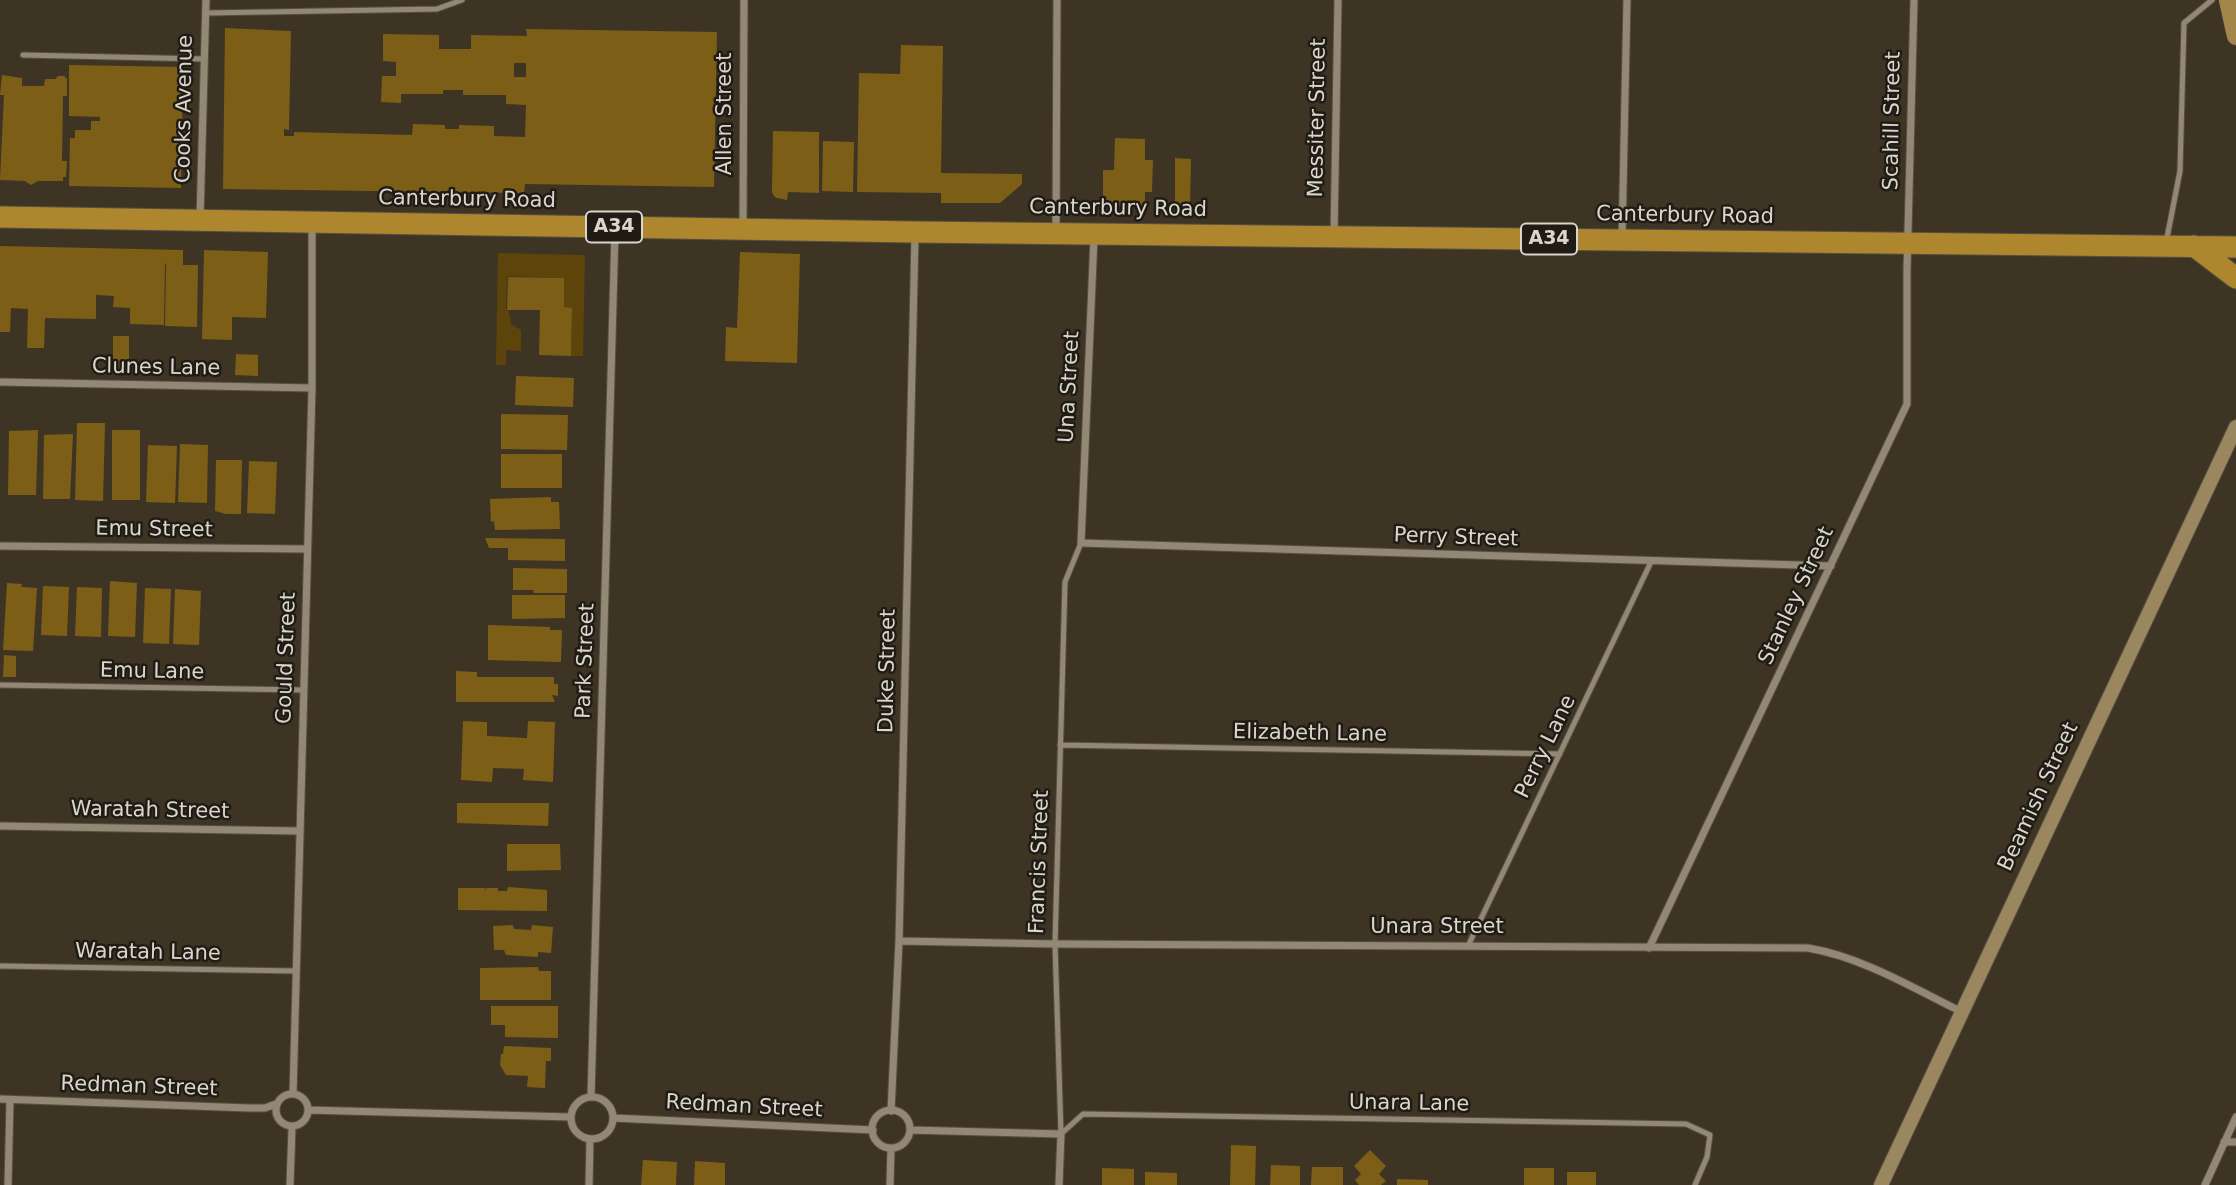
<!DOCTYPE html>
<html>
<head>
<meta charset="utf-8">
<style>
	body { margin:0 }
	canvas { display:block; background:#3d3424 }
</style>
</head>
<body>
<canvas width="2236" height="1185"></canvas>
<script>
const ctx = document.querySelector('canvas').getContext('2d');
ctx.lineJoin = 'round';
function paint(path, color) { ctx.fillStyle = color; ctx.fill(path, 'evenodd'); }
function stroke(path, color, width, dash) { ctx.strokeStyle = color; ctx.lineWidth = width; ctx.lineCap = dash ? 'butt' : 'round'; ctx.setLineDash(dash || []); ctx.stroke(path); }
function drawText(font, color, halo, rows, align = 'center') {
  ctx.font = font + ' "DejaVu Sans",sans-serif'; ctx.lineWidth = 5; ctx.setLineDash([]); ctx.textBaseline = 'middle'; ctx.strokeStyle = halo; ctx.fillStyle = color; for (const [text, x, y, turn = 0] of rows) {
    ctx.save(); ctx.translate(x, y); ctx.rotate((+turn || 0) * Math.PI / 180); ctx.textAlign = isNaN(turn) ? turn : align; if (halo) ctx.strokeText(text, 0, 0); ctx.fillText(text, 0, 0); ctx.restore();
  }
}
const green = new Path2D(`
	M 498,253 L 585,255 L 583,356 L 571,356 L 572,309 L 563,308 L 564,278 L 507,276 L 506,309 L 509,312 L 511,324 L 521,330 L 521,351 L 506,350 L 506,365 L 496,365 Z`);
const building = new Path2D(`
	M 225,28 L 291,31 L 289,130 L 284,129 L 284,136 L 294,136 L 294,132 L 412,135 L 413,124 L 445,125 L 445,129 L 459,129 L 459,125 L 494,126 L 494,136 L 525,137 L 526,105 L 506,104 L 506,95 L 463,95 L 463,90 L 443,90 L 443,94 L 401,94 L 401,103 L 381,102 L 382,76 L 396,76 L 396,62 L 383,61 L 383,34 L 439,35 L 439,49 L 471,49 L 471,35 L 527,36 L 526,29 L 717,32 L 714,187 L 525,184 L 524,193 L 223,189 ZM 514,63 L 526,63 L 526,77 L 514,77 Z
	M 901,45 L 943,46 L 941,173 L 1022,174 L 1022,184 L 1000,203 L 941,203 L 941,193 L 857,192 L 859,73 L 900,74 Z
	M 69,65 L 183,67 L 181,188 L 69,186 L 70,138 L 75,138 L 75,130 L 91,130 L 91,121 L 100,121 L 100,117 L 69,116 Z
	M 2,75 L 22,78 L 22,86 L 44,86 L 45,79 L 55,79 L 58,76 L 64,76 L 67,79 L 67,96 L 63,96 L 62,161 L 67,161 L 66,177 L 63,177 L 63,181 L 38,181 L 31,185 L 25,181 L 0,180 L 4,95 L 0,95 Z
	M 773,131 L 819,132 L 819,193 L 788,192 L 787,200 L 777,198 L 774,196 L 772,192 Z
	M 1115,138 L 1145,139 L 1145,160 L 1153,160 L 1152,192 L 1145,192 L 1145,206 L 1103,205 L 1103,170 L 1114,170 Z
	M 823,141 L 854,142 L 853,192 L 822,191 Z
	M 1175,158 L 1191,159 L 1190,206 L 1175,206 Z
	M 0,246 L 183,250 L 183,265 L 198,265 L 197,327 L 165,326 L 166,264 L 165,263 L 164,325 L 130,324 L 130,308 L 113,307 L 114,296 L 96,295 L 96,319 L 45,318 L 44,348 L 27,348 L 28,309 L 11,308 L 10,332 L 0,332 Z
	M 204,250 L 268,252 L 266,318 L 232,317 L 232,340 L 202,339 Z
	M 740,252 L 800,254 L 797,363 L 725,361 L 726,327 L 737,328 Z
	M 508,277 L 564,278 L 564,307 L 572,308 L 571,356 L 539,355 L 540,310 L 507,310 Z
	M 113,336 L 129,336 L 129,370 L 113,370 Z
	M 236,354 L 258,355 L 258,376 L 235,375 Z
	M 516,376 L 574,378 L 573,407 L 515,405 Z
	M 501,414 L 568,415 L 567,450 L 501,449 Z
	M 77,423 L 105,423 L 103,501 L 75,500 Z
	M 38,430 L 36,495 L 8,495 L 9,431 Z
	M 112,430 L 140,430 L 140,500 L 112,500 Z
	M 73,434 L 70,499 L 43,499 L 44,435 Z
	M 180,444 L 208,445 L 207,503 L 178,502 Z
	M 148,445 L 177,446 L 175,503 L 146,502 Z
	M 501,454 L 562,454 L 562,488 L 501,488 Z
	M 216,460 L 242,460 L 241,514 L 226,514 L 215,511 Z
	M 249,461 L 277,462 L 275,514 L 247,513 Z
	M 551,497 L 551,502 L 559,502 L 560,529 L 495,530 L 494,521 L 491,522 L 490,499 Z
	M 485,538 L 565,539 L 565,561 L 508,560 L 508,548 L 489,548 Z
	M 513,568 L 567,569 L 567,593 L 534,593 L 533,590 L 513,590 Z
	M 110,581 L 137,583 L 135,637 L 108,636 Z
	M 7,583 L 22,584 L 21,587 L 37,588 L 33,651 L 3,650 Z
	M 43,586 L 69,587 L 67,636 L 41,635 Z
	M 77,587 L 102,588 L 101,637 L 75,636 Z
	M 145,588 L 171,589 L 169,644 L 143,643 Z
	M 175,589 L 201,591 L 199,645 L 173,644 Z
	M 512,595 L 565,595 L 565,618 L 512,619 Z
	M 488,625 L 550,627 L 550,630 L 562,630 L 561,662 L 488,660 Z
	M 4,655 L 16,656 L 16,677 L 3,677 Z
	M 456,671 L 477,672 L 477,677 L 554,677 L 554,684 L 558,684 L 558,696 L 552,695 L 555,702 L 456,702 Z
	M 463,721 L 487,722 L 487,736 L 527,738 L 528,721 L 555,722 L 553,782 L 523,780 L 524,769 L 493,768 L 492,782 L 461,780 Z
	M 457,803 L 549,803 L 548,826 L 457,823 Z
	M 507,844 L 560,844 L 561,870 L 507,871 Z
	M 508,887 L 547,890 L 547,911 L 458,910 L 458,888 L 485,888 L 486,891 L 486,888 L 498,888 L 498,891 L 507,891 Z
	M 513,925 L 514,929 L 531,930 L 532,925 L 553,927 L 551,953 L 538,952 L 538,957 L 506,955 L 504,950 L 494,950 L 493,926 Z
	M 538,967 L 539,971 L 551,971 L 551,1000 L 480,1000 L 480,968 Z
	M 491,1006 L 558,1006 L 558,1038 L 505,1037 L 505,1025 L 491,1025 Z
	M 504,1046 L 551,1048 L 551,1061 L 546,1061 L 545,1088 L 527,1087 L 528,1076 L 506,1075 L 500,1065 L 501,1054 L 503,1054 Z
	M 1231,1145 L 1256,1146 L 1255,1185 L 1230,1185 Z
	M 1370,1150 L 1386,1166 L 1379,1174 L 1386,1181 L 1381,1185 L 1359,1185 L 1355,1180 L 1361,1174 L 1354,1166 Z
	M 643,1160 L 677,1162 L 676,1185 L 641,1185 Z
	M 695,1161 L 725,1163 L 725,1185 L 694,1185 Z
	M 1271,1165 L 1300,1166 L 1300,1185 L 1270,1185 Z
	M 1312,1167 L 1343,1167 L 1343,1185 L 1311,1185 Z
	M 1102,1168 L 1134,1169 L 1134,1185 L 1102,1185 Z
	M 1524,1168 L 1554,1168 L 1554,1185 L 1524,1185 Z
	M 1145,1172 L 1177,1173 L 1177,1185 L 1145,1185 Z
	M 1567,1172 L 1596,1172 L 1596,1185 L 1567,1185 Z
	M 1397,1179 L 1428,1180 L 1428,1185 L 1397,1185 Z`);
const lane = new Path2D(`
	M 206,13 L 437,9 L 462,0
	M 23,55 L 204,59
	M 2166,243 L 2180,171 L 2184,23 L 2212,0
	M 0,685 L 303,690
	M 1060,745 L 1560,754
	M 1468,946 L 1651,562
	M 0,966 L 296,971
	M 1061,1134 L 1083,1114 L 1686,1124 L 1710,1135 L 1707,1157 L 1695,1185
	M 1061,1134 L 1055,944 L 1065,582 L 1081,543`);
const street = new Path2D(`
	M 200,219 L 206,0
	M 743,227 L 744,0
	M 1056,232 L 1057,0
	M 1334,236 L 1338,0
	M 1094,237 L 1081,543 L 1831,566
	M 1622,239 L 1627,0
	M 0,382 L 312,388
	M 0,546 L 307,549
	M 0,826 L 299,831
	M 899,941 L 1055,944 L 1808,948 C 1862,957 1913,988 1962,1012
	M 1649,948 L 1907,404 L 1907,270 L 1914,0
	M276 1110a16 16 0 1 1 32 0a16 16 0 1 1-32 0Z
	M 293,1094 L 312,388 L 312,223
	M 591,1097 L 615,231
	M571 1118a21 21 0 1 1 42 0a21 21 0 1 1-42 0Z
	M 0,1099 L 249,1108 L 265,1108 L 276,1104
	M 308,1110 L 571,1117
	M872 1129a19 19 0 1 1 38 0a19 19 0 1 1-38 0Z
	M 891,1111 L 899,941 L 915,236
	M 613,1118 L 873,1130
	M 910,1130 L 1061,1134 L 1059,1185
	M 2224,1142 L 2236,1142
	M 8,1185 L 10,1100
	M 290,1185 L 292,1127
	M 589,1185 L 590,1139
	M 890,1185 L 891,1148
	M 2205,1185 L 2236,1117`);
const secondary = new Path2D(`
	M 1881,1185 L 2236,427`);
const primary = new Path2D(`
	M 2228,0 L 2236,36`);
const highway = new Path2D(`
	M 0,217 L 915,232 L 2236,247
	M 2194,246 L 2236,278`);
const shields = [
	[614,227,56],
	[1549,239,56]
];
const shieldNames = [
	["A34",614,227],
	["A34",1549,239]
];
const streetNames = [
	["Cooks Avenue",185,109,-89],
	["Allen Street",726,114,-90],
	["Messiter Street",1318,118,-89],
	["Scahill Street",1893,121,-89],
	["Canterbury Road",467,200,1],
	["Canterbury Road",1118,209,1],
	["Canterbury Road",1685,216,1],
	["Clunes Lane",156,368,1],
	["Una Street",1070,387,-87],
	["Emu Street",154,530,1],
	["Perry Street",1456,538,2],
	["Stanley Street",1797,596,-65],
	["Gould Street",287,658,-88],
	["Park Street",586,661,-88],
	["Duke Street",888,671,-89],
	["Emu Lane",152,672,1],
	["Elizabeth Lane",1310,734,1],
	["Perry Lane",1546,747,-64],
	["Beamish Street",2039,797,-65],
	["Waratah Street",150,811,1],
	["Francis Street",1040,862,-88],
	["Unara Street",1437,928],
	["Waratah Lane",148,953,1],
	["Redman Street",139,1087,2],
	["Unara Lane",1409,1104,1],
	["Redman Street",744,1107,3]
];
paint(green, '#5d440b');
paint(building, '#7d5e17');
stroke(lane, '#575042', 7);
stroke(street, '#575042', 9);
stroke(secondary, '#575042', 16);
stroke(primary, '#575042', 19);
stroke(highway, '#575042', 23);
stroke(lane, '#928875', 5);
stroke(street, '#928875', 7);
stroke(secondary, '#9a8760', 14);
stroke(primary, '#a3874a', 18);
stroke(highway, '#ae862e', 21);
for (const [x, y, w] of shields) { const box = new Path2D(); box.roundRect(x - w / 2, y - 15.5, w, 31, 5); ctx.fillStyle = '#201c15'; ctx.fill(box); stroke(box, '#dbd6cc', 2); }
drawText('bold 19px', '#dbd6cc', null, shieldNames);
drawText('21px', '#dbd6cc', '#201c15', streetNames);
</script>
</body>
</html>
